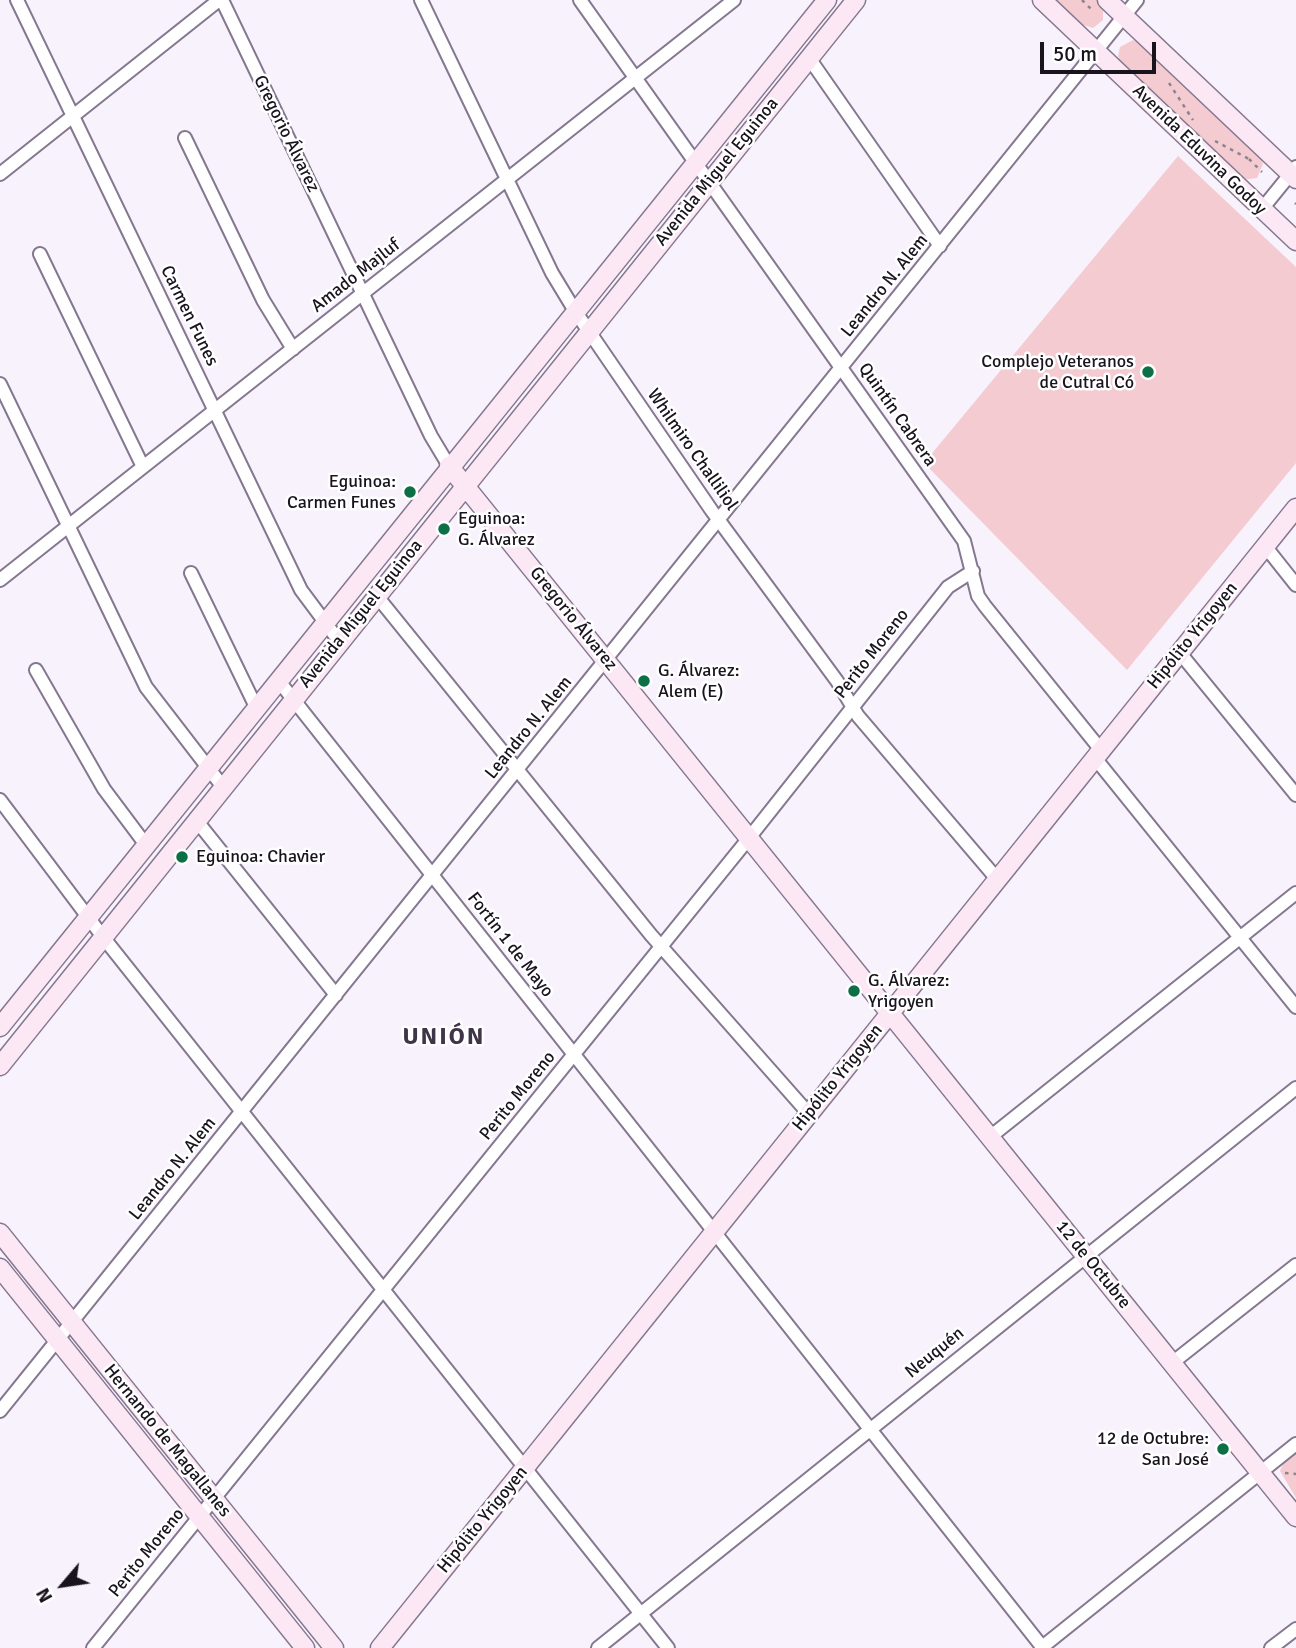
<!DOCTYPE html>
<html>
<head>
<meta charset="utf-8">
<style>
	body { margin:0 }
	#map { position:relative; width:1296px; height:1648px; overflow:hidden; background:#f8f2fd; font-family:Signika,sans-serif }
	canvas { display:block }
	.north { position:absolute; left:28px; top:1550px; width:70px; height:70px; -webkit-text-stroke:5px #fff; paint-order:stroke; rotate:241deg; font-size:19px; font-weight:700; line-height:28px; text-align:center; color:#18131d }
	.north::after { content:''; display:block; margin:auto; width:24px; height:32px; background:#18131d; clip-path:polygon(50% 0,100% 100%,50% 72%,0 100%) }
	.scale { position:absolute; left:1040px; top:42px; width:116px; height:32px; box-sizing:border-box; border:4px solid #18131d; border-top:0; padding-left:9px; font-size:21px; line-height:24px; white-space:nowrap; color:#18131d; -webkit-text-stroke:5px #fff; paint-order:stroke }
</style>
</head>
<body>
<div id="map">
<canvas width="1296" height="1648"></canvas>
<div class="north">N</div>
<div class="scale">50 m</div>
</div>
<script>
const ctx = document.querySelector('canvas').getContext('2d');
ctx.lineJoin = 'round';
function paint(path, color) { ctx.fillStyle = color; ctx.fill(path, 'evenodd'); }
function stroke(path, color, width, dash) { ctx.strokeStyle = color; ctx.lineWidth = width; ctx.lineCap = dash ? 'butt' : 'round'; ctx.setLineDash(dash || []); ctx.stroke(path); }
function drawText(font, color, halo, rows, align = 'center') {
  ctx.font = font + ' Signika,sans-serif'; ctx.lineWidth = 5; ctx.setLineDash([]); ctx.textBaseline = 'middle'; ctx.strokeStyle = halo; ctx.fillStyle = color; for (const [text, x, y, turn = 0] of rows) {
    ctx.save(); ctx.translate(x, y); ctx.rotate((+turn || 0) * Math.PI / 180); ctx.textAlign = isNaN(turn) ? turn : align; if (halo) ctx.strokeText(text, 0, 0); ctx.fillText(text, 0, 0); ctx.restore();
  }
}
const green = new Path2D(`
	M 1054,0 L 1097,0 L 1103,7 L 1103,20 L 1093,28 L 1080,24 Z
	M 1133,40 L 1142,44 L 1259,154 L 1263,164 L 1257,178 L 1243,180 L 1122,65 L 1118,56 L 1120,47 Z
	M 1178,156 L 1296,267 L 1296,463 L 1127,670 L 924,463 Z
	M 1296,1453 L 1296,1498 L 1280,1471 L 1283,1464 Z`);
const path = new Path2D(`
	M 1082,0 L 1093,11
	M 1169,83 L 1193,120
	M 1215,141 L 1249,159
	M 1249,159 L 1262,172
	M 1295,203 L 1296,204
	M 1285,1473 L 1296,1474`);
const street = new Path2D(`
	M 17,0 L 301,590 L 339,641
	M 222,0 L 431,436 L 449,466
	M 421,0 L 552,273 L 575,311 L 712,511 L 837,681 L 858,716 L 997,879
	M 580,0 L 964,541 L 978,596 L 985,606 L 1101,750
	M 809,58 L 940,246
	M 185,138 L 263,300 L 293,349
	M 0,174 L 219,0
	M 1262,209 L 1296,167
	M 40,254 L 143,467
	M 0,384 L 146,687 L 223,787
	M 1265,546 L 1296,585
	M 191,573 L 256,707
	M 0,580 L 734,0
	M 376,595 L 651,935 L 809,1114
	M 1180,653 L 1296,795
	M 36,670 L 104,789 L 146,845
	M 278,680 L 1043,1648
	M 1095,758 L 1296,1007
	M 0,800 L 103,937 L 668,1648
	M 196,820 L 336,995
	M 990,1137 L 1296,893
	M 1172,1363 L 1296,1265
	M 0,1411 L 1137,0
	M 93,1648 L 749,838 L 948,587 L 973,571
	M 598,1648 L 1296,1088
	M 1041,1648 L 1296,1444
	M 1271,1648 L 1296,1629`);
const secondary = new Path2D(`
	M 1042,0 L 1296,241
	M 1107,0 L 1296,179
	M 449,466 L 1296,1517
	M 0,1027 L 827,0
	M 0,1066 L 856,0
	M 0,1233 L 334,1648
	M 0,1268 L 305,1648
	M 380,1648 L 1296,508`);
const markers = [
	[1148,372,7,"#0d6f45"],
	[410,492,7,"#0d6f45"],
	[444,529,7,"#0d6f45"],
	[644,681,7,"#0d6f45"],
	[182,857,7,"#0d6f45"],
	[854,991,7,"#0d6f45"],
	[1223,1449,7,"#0d6f45"]
];
const streetNames = [
	["Gregorio Álvarez",286,134,64],
	["Avenida Eduvina Godoy",1199,150,44],
	["Avenida Miguel Eguinoa",717,172,-51],
	["Amado Majluf",356,276,-38],
	["Leandro N. Alem",885,286,-51],
	["Carmen Funes",189,316,64],
	["Quintín Cabrera",897,415,55],
	["Whilmiro Challiliol",692,450,55],
	["Avenida Miguel Eguinoa",361,614,-51],
	["Gregorio Álvarez",573,619,51],
	["Hipólito Yrigoyen",1193,636,-51],
	["Perito Moreno",872,654,-52],
	["Leandro N. Alem",529,728,-51],
	["Fortín 1 de Mayo",510,945,52],
	["Hipólito Yrigoyen",838,1078,-51],
	["Perito Moreno",518,1096,-51],
	["Leandro N. Alem",173,1169,-51],
	["12 de Octubre",1093,1265,51],
	["Neuquén",935,1353,-39],
	["Hernando de Magallanes",167,1441,51],
	["Hipólito Yrigoyen",483,1520,-51],
	["Perito Moreno",147,1553,-51]
];
const poiNames = [
	["Complejo Veteranos",1134,362,"right"],
	["de Cutral Có",1134,383,"right"],
	["Eguinoa:",396,482,"right"],
	["Carmen Funes",396,503,"right"],
	["Eguinoa:",458,519],
	["G. Álvarez",458,540],
	["G. Álvarez:",658,671],
	["Alem (E)",658,692],
	["Eguinoa: Chavier",196,857],
	["G. Álvarez:",868,981],
	["Yrigoyen",868,1002],
	["12 de Octubre:",1209,1439,"right"],
	["San José",1209,1460,"right"]
];
const districtNames = [
	["UNIÓN",444,1038]
];
paint(green, '#f3cbd0');
stroke(street, '#84778f', 16);
stroke(secondary, '#84778f', 21);
stroke(path, '#8a858f', 2.5, [3.5, 5]);
stroke(street, '#fff', 12);
stroke(secondary, '#fbe8f4', 18);
for (const [x, y, r, color] of markers) { const dot = new Path2D(); dot.arc(x, y, r, 0, 2 * Math.PI); ctx.fillStyle = color; ctx.fill(dot); stroke(dot, '#fff', 2.5); }
drawText('18px', '#18131d', '#fff', streetNames);
drawText('18px', '#18131d', '#fff', poiNames, 'left');
ctx.letterSpacing = '2px';
drawText('bold 24px', '#403449', '#fff', districtNames);
ctx.letterSpacing = '0px';
</script>
</body>
</html>
